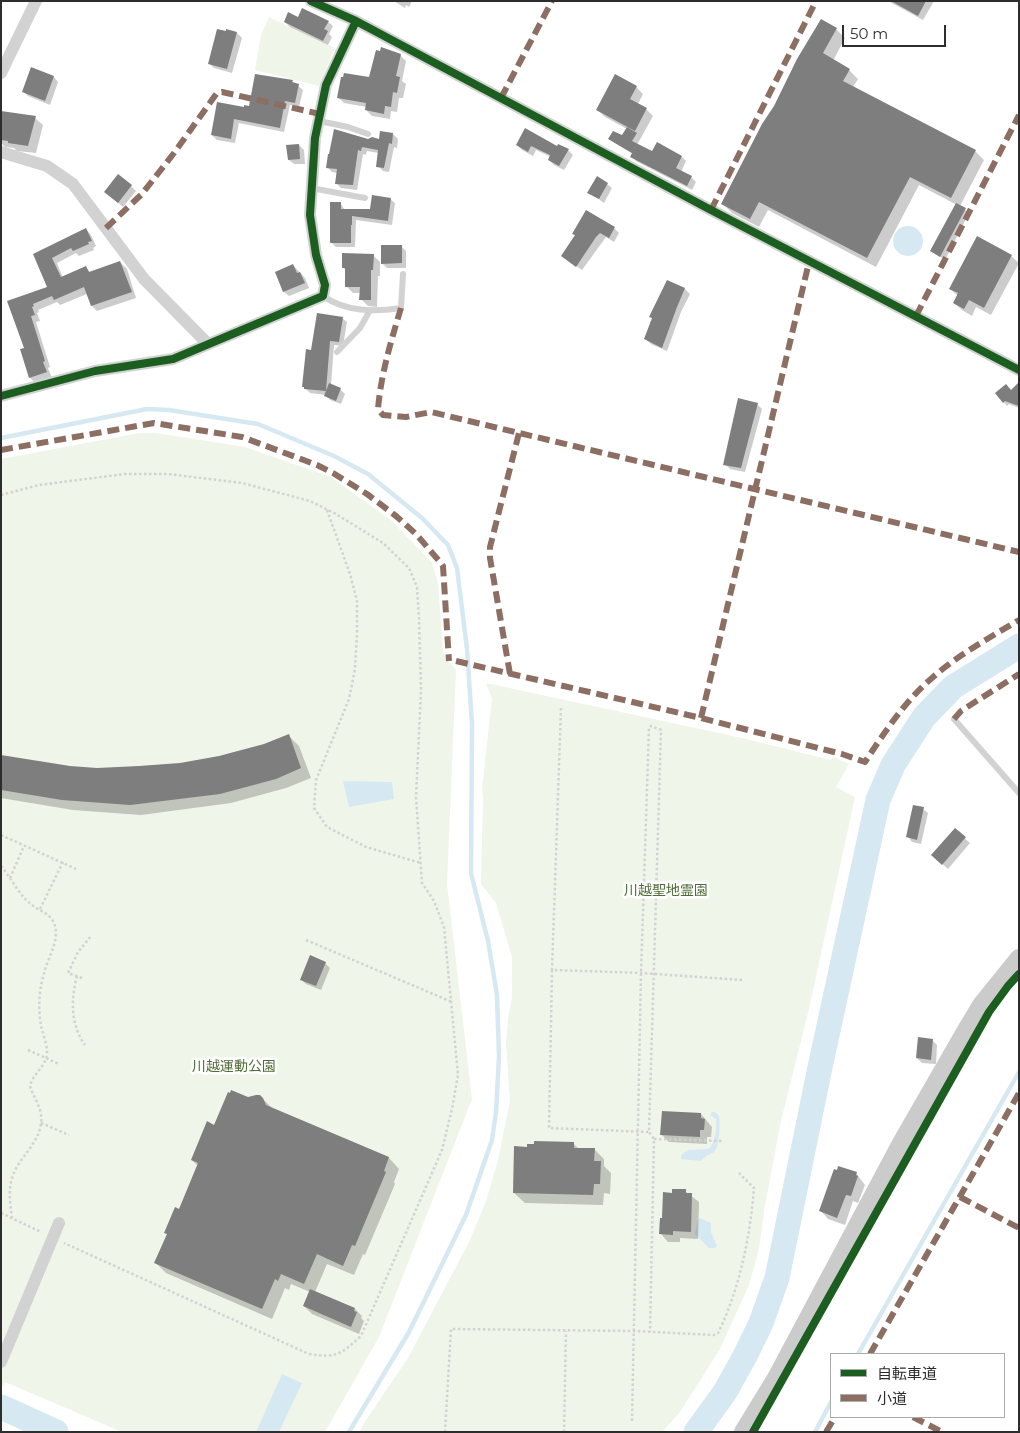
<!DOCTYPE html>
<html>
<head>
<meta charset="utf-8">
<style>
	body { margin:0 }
	#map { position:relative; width:1020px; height:1433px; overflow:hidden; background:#fff; font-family:Montserrat,"Noto Sans JP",sans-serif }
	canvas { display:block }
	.frame { position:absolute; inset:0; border:2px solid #2d2d2d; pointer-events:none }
	.legend { position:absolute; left:830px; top:1353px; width:175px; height:65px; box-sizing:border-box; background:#fff; border:1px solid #ababab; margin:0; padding:6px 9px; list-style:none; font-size:15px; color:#2d2d2d }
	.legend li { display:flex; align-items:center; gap:10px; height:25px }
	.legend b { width:25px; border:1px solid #ababab }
	.scale { position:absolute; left:842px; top:25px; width:104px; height:22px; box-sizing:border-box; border:2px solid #2d2d2d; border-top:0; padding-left:6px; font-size:15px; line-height:18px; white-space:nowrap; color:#2d2d2d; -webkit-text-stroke:4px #fff; paint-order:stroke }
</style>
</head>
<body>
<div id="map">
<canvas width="1020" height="1433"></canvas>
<div class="frame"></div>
<ul class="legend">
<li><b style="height:6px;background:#1b5e20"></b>自転車道</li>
<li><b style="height:6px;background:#8d6e63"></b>小道</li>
</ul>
<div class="scale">50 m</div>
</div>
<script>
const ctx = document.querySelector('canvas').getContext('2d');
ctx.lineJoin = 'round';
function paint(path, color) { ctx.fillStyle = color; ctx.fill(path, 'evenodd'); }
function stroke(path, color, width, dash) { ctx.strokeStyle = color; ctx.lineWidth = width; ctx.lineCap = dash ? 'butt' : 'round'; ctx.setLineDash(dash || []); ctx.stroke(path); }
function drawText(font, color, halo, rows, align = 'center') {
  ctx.font = font + ' Montserrat,"Noto Sans JP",sans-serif'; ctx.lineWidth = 5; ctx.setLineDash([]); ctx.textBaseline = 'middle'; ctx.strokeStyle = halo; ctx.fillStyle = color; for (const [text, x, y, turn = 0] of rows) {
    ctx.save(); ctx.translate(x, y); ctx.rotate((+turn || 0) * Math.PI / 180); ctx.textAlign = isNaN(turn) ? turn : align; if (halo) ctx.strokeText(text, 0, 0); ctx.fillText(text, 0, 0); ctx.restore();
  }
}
const green = new Path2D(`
	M 269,17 L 335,48 L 319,86 L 255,70 L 261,35 Z
	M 139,433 L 156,433 L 245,447 L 331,477 L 392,521 L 432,563 L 438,583 L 443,653 L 456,670 L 447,884 L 472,1099 L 379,1337 L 325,1432 L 122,1432 L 5,1382 L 1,1389 L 1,459 Z
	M 486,683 L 742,738 L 831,760 L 833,757 L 849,764 L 836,787 L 855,797 L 809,1009 L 781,1121 L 765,1205 L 759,1249 L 749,1285 L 720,1349 L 680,1412 L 662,1432 L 359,1432 L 366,1420 L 408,1358 L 470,1240 L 486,1201 L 498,1160 L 510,1101 L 506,1044 L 508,1017 L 512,999 L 512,957 L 496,903 L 481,884 L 483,798 L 482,788 L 492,699 Z`);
const water = new Path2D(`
	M893 241a15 15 0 1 1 30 0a15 15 0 1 1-30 0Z
	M 343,781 L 392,782 L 394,799 L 349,807 Z
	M 712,1112 L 715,1112 L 719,1116 C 720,1123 720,1148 714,1152 C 707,1156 707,1155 701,1161 L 681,1159 L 682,1154 L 689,1150 L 709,1149 C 715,1142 717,1129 716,1119 L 710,1115 Z
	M 700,1218 L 711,1223 L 711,1232 L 717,1246 L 715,1248 L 709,1248 L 695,1234 L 698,1220 Z
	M 282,1374 L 302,1383 L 279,1432 L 256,1432 Z`);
const shadow = new Path2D(`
	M 394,1 L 412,1 L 409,7 L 406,5 L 405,8 Z
	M 888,1 L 934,1 L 923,20 Z
	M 298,18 L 328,22 L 333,26 L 329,34 L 332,37 L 328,45 L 290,27 L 285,22 Z
	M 836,29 L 845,38 L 833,61 L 849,70 L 858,79 L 853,87 L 975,151 L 984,160 L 960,206 L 969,213 L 945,260 L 932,251 L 957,205 L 919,185 L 876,267 L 768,210 L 759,227 L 732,213 L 723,204 Z
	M 227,31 L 237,33 L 242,38 L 232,73 L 214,68 L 209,63 Z
	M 400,55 L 406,61 L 402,81 L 406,84 L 403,98 L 399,98 L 397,112 L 391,111 L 390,119 L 372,116 L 366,110 L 367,107 L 344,103 L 338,97 L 370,78 Z
	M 32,69 L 54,77 L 58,82 L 50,105 L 28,96 L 23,91 Z
	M 292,81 L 303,90 L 299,107 L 290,105 L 284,132 L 239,123 L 235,143 L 217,140 L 212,135 L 250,107 Z
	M 636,87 L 643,94 L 638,104 L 646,109 L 653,116 L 637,145 L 652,153 L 682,157 L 686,161 L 681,172 L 691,177 L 696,182 L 692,190 L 636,161 L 632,156 L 633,154 L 615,143 L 610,139 L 622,137 L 627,129 L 605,117 L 598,110 Z
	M 1,118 L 35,118 L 43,125 L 36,153 L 17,151 L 14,148 L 5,147 L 1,143 Z
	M 525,130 L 558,148 L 568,150 L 573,155 L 564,170 L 554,165 L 549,160 L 551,157 L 536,150 L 533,156 L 522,150 L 517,145 Z
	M 393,134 L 398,139 L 397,148 L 394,147 L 389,172 L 383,171 L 378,166 L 379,153 L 367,151 L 366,155 L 363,154 L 357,190 L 341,188 L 336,183 L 337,173 L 332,172 L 328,168 L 369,140 L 380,140 Z
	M 299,145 L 304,150 L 305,164 L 294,164 L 289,160 Z
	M 607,184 L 612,188 L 604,203 L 589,192 Z
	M 131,186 L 136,191 L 123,207 L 111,197 Z
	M 390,199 L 395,203 L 392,225 L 356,220 L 355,247 L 336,247 L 331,242 L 340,203 L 345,210 L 371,210 Z
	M 614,228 L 619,233 L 614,242 L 606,237 L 582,270 L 562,256 L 576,236 L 573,233 Z
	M 86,229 L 91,235 L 96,246 L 93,248 L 94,250 L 79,256 L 76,253 L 57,263 L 63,278 L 86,268 L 91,273 L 120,262 L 127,269 L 136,298 L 97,311 L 92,306 L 87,294 L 60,305 L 57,302 L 38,310 L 39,312 L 37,313 L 40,321 L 36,322 L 50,367 L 48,368 L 52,378 L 36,383 L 30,378 L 26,348 L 9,302 L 49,288 L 34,254 Z
	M 401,246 L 406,251 L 406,268 L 387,268 L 382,263 Z
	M 373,255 L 380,262 L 380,276 L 378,276 L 377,307 L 368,306 L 361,299 L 361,293 L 353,293 L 346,286 L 346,271 L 343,267 Z
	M 1011,256 L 1019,263 L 991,315 L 976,307 L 972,316 L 962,310 L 954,303 L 958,296 L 950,289 Z
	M 293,265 L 305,278 L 309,288 L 289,296 L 284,292 L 276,273 Z
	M 668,281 L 685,289 L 690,294 L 681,312 L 667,351 L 651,344 L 646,339 Z
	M 342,318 L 347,322 L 343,346 L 334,345 L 331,385 L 340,389 L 345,394 L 341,404 L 330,400 L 326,395 L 310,393 L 303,386 L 312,351 Z
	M 1011,391 L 1019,392 L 1019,408 L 1009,404 L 1007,406 L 996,393 Z
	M 757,404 L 762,409 L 745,472 L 730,469 L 725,464 Z
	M 289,736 L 299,746 L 311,778 L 286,788 L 231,803 L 141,815 L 73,810 L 1,798 L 1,756 L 69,767 L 97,769 L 180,764 L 220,757 L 265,745 Z
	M 923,809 L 928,813 L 921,844 L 912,842 L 908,837 Z
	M 955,830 L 970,843 L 948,869 L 938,860 Z
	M 325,963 L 330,968 L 321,990 L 306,984 L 301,979 Z
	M 932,1040 L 937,1045 L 936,1064 L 922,1063 L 917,1058 Z
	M 248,1099 L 263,1099 L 274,1110 L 389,1158 L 399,1169 L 394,1182 L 395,1184 L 365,1255 L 363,1254 L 354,1275 L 327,1264 L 315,1292 L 355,1309 L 362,1316 L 361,1318 L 364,1321 L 359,1334 L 312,1314 L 304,1306 L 310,1292 L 291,1284 L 289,1290 L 285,1288 L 272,1319 L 166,1273 L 156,1263 L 168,1235 L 165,1233 L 179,1210 L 198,1166 L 192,1160 L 215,1126 Z
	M 701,1114 L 712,1127 L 711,1137 L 707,1137 L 707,1144 L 669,1142 L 662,1135 Z
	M 573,1143 L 579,1149 L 594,1149 L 604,1159 L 604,1166 L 611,1173 L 610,1194 L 604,1193 L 603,1205 L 525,1203 L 514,1193 L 528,1148 Z
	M 838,1171 L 856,1173 L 865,1185 L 858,1203 L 853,1201 L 845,1225 L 828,1219 L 821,1211 Z
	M 685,1191 L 699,1202 L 698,1239 L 680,1238 L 680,1242 L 668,1242 L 661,1234 L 664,1220 L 673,1194 Z`);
const stream = new Path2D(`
	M 1,438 L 147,409 L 169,410 L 258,424 L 334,456 L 368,474 L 422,518 L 448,545 L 457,568 L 467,649 L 472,724 L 471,873 L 488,941 L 497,995 L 499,1057 L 496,1112 L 492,1140 L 466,1215 L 409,1332 L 349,1432
	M 858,1354 L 1019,1072
	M 815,1432 L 831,1402`);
const river = new Path2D(`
	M 1,1407 L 56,1432
	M 696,1432 L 725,1392 L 745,1356 L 761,1323 L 777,1278 L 819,1072 L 878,800 L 893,765 L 924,717 L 953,687 L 1019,646`);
const building = new Path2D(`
	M 891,1 L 926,1 L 918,16 Z
	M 302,8 L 329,21 L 324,29 L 328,31 L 323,41 L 284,22 L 288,12 L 298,17 Z
	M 821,19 L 837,28 L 823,53 L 850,69 L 843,81 L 976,150 L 951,198 L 910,177 L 867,258 L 759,202 L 750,219 L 721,204 L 762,124 L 774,106 L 797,59 Z
	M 217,29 L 226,31 L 226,29 L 237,32 L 227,69 L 208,64 Z
	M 381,47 L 401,54 L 396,76 L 400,77 L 397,93 L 393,92 L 391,107 L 385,106 L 384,114 L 365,110 L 366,103 L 337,98 L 341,77 L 343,77 L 344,73 L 369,77 L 376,50 L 380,51 Z
	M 31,67 L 54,76 L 45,101 L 22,92 Z
	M 255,74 L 293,80 L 292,82 L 299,84 L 295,103 L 285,101 L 280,128 L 234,119 L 231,139 L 211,135 L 217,102 L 244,107 L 244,105 L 249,106 Z
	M 615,74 L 637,86 L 630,99 L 647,108 L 635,131 L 596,110 Z
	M 1,111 L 36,116 L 28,146 L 8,143 L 8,141 L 1,140 Z
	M 627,127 L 637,133 L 632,141 L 652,151 L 657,142 L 682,156 L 676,168 L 692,176 L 687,186 L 630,157 L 632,153 L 608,139 L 613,131 L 622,135 Z
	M 525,128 L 557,146 L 558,144 L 569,149 L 559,166 L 548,160 L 550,155 L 531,146 L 528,152 L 516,145 Z
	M 334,129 L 368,139 L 372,137 L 379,139 L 380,131 L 393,133 L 392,144 L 389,143 L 384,168 L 376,167 L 378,150 L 362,147 L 361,151 L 358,150 L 353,185 L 335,184 L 337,169 L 326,168 L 328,154 L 329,154 Z
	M 299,144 L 300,159 L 288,160 L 286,145 Z
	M 118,174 L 132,185 L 118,203 L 104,192 Z
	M 597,176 L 608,183 L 599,199 L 587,193 Z
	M 372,195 L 391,198 L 388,221 L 352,216 L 352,225 L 351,225 L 351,243 L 330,243 L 330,202 L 341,202 L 341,209 L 370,209 Z
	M 956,203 L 966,208 L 940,257 L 930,251 Z
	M 586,210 L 615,227 L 609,238 L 600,233 L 596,237 L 576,267 L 561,256 L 575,235 L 572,234 Z
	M 86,228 L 92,241 L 88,242 L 89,244 L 73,251 L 71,248 L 52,258 L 61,277 L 86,266 L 89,272 L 120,261 L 132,292 L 91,306 L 84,287 L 54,300 L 52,296 L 33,304 L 34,306 L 32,307 L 35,315 L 31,316 L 45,361 L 43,362 L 47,372 L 29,378 L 20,349 L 24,348 L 7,301 L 47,287 L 33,254 Z
	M 977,236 L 1012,255 L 984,308 L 969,300 L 964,309 L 953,303 L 958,293 L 949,289 Z
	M 381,245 L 402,245 L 402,263 L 381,264 Z
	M 342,253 L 374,254 L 373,270 L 371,270 L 371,300 L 359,300 L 360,287 L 345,287 L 345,268 L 342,268 Z
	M 293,264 L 297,273 L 300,272 L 305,283 L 283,292 L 275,272 Z
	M 667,280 L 685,288 L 677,307 L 662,348 L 644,339 L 652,318 L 649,317 Z
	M 317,313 L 343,317 L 339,342 L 330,341 L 326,391 L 329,383 L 341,388 L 336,401 L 324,396 L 326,391 L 304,389 L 304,387 L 302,387 L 306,349 L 311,350 Z
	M 1019,382 L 1019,406 L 1005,401 L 1003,403 L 995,393 L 1006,384 L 1011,390 Z
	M 738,398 L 758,403 L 741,468 L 723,465 Z
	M 289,734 L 301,768 L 276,779 L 220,794 L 130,805 L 62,800 L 1,790 L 1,755 L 70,766 L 97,768 L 139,766 L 180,763 L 219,756 L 264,744 Z
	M 913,805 L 924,807 L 917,840 L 906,837 Z
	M 955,828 L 966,837 L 942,865 L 931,855 Z
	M 310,955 L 326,962 L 316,986 L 300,980 Z
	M 918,1037 L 933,1039 L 931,1060 L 916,1058 Z
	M 231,1090 L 248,1097 L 256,1095 L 260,1095 L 263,1098 L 266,1105 L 389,1157 L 384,1171 L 386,1172 L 355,1246 L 352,1245 L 343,1266 L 317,1254 L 304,1284 L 281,1274 L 278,1281 L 275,1279 L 262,1309 L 154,1263 L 167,1234 L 164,1233 L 175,1207 L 179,1209 L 198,1163 L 191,1160 L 207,1121 L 214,1125 L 228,1092 L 230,1093 Z
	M 662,1111 L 701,1113 L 701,1118 L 705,1119 L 704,1130 L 700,1130 L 700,1137 L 660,1135 Z
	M 534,1141 L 574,1142 L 574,1148 L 595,1148 L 594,1161 L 601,1161 L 600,1184 L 594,1184 L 593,1195 L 513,1193 L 514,1146 L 527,1147 L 527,1144 L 534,1144 Z
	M 838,1166 L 857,1172 L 856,1175 L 858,1176 L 851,1196 L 846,1195 L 837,1218 L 819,1211 L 834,1169 L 837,1170 Z
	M 672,1189 L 686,1189 L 686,1193 L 692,1193 L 691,1232 L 673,1231 L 673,1235 L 659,1234 L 660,1218 L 662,1218 L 663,1192 L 672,1193 Z
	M 310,1289 L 355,1308 L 354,1311 L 357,1312 L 351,1327 L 303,1306 Z`);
const path = new Path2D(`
	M 1,495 L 39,485 L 125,474 L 168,474 L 242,483 L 310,501 L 336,514 L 383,543 L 409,568 L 417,587 L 419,618 L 421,690 L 416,797 L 422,883 L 434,901 L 444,927 L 458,1075 L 452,1109 L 442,1150 L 361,1336 C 340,1355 337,1358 309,1354 L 64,1243
	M 327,510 L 350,574 L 357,601 L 357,633 L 355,669 L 349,699 L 316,780 L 314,808 L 327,827 L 366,847 L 421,863
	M 561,708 L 552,970 L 641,973 L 743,980
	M 1,835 L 76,869
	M 1,866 C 11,878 19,895 32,905 C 39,911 49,913 53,921 C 62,937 48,957 44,973 C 39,990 38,1008 41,1026 C 43,1034 47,1044 47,1052 C 47,1066 33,1073 30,1086 C 33,1096 40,1105 41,1115 C 44,1140 21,1154 13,1175 C 8,1189 10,1203 12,1218
	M 10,878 L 24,846
	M 40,909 L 63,862
	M 306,940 L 452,1002
	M 552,970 L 549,1128 L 649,1132
	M 77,976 C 71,999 70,1024 85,1045
	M 82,978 L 68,973 L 78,952 L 91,936
	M 28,1050 L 59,1064
	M 41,1123 L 69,1135
	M 654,1139 L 723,1141
	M 1,1213 L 41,1232
	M 632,1421 L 641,973 L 649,727 L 651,726 L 661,730 L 649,1132 L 654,1139 L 650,1332
	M 445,1432 L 451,1329 L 634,1331 L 714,1335 L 718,1333 C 740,1288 750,1237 754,1188 L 739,1173
	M 564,1432 L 566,1331`);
const lane = new Path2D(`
	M 319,121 L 348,127 L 368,134
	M 311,188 L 365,198
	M 323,296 C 346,312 374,312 401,308 L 403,274
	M 337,352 L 360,328 L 369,312
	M 954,719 L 1019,793`);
const street = new Path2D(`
	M 311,1 L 356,21 L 711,210 L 1019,370
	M 1,73 L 36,1
	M 1,152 L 47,166 L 73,184 L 144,279 L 208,344
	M 1,396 L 95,371 L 173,359 L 323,296 L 325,285 L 316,255 L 310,215 L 315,138 L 326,85 L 356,21
	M 1,1362 L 59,1223`);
const secondary = new Path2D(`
	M 743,1432 L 776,1378 L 901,1143 L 966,1030 L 981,1005 L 1019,958`);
const quiet = new Path2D(`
	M 501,98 L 552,1
	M 711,210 L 816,1
	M 106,228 L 142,194 L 174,153 L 217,93 L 222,92 L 320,114
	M 401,308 C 391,341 381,374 378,409 L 383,415 L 406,417 L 431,412 L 1019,552
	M 916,316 L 1019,115
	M 1,450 L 154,423 L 242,437 L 317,465 L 333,473 L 367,494 L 396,516 L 416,534 L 440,562 L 443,566 L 449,661
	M 456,661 L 701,718 L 842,754 L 865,762 C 884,733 905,701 932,678 C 958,655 989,638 1019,620
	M 510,674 L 490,558 L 490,547 L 519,433
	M 701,718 L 809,262
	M 954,719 L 961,711 L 1019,674
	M 960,1197 L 1019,1228
	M 870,1354 L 1019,1093
	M 913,1417 L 942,1432
	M 826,1432 L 835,1417`);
const cycleway = new Path2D(`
	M 311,1 L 356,21 L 711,210 L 1019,370
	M 1,396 L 95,371 L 173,359 L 323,296 L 325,285 L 316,255 L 310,215 L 315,138 L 326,85 L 356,21
	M 753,1432 L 989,1012 L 1008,986 L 1019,974`);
const parkNames = [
	["川越聖地霊園",666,891],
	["川越運動公園",234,1067]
];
paint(green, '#f0f5ea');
paint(water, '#d6e8f2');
paint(shadow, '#0003');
stroke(stream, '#d6e8f2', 4.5);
stroke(river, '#d6e8f2', 25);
paint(building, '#7e7e7e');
stroke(path, '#d2d2d2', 2.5, [2.5, 2.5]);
stroke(lane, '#d2d2d2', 6);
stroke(street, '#d2d2d2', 12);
stroke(secondary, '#cbcbcb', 18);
stroke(quiet, '#8d6e63', 6, [12, 6]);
stroke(cycleway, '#1b5e20', 8);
drawText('14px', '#516c38', '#fff', parkNames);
</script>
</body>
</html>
